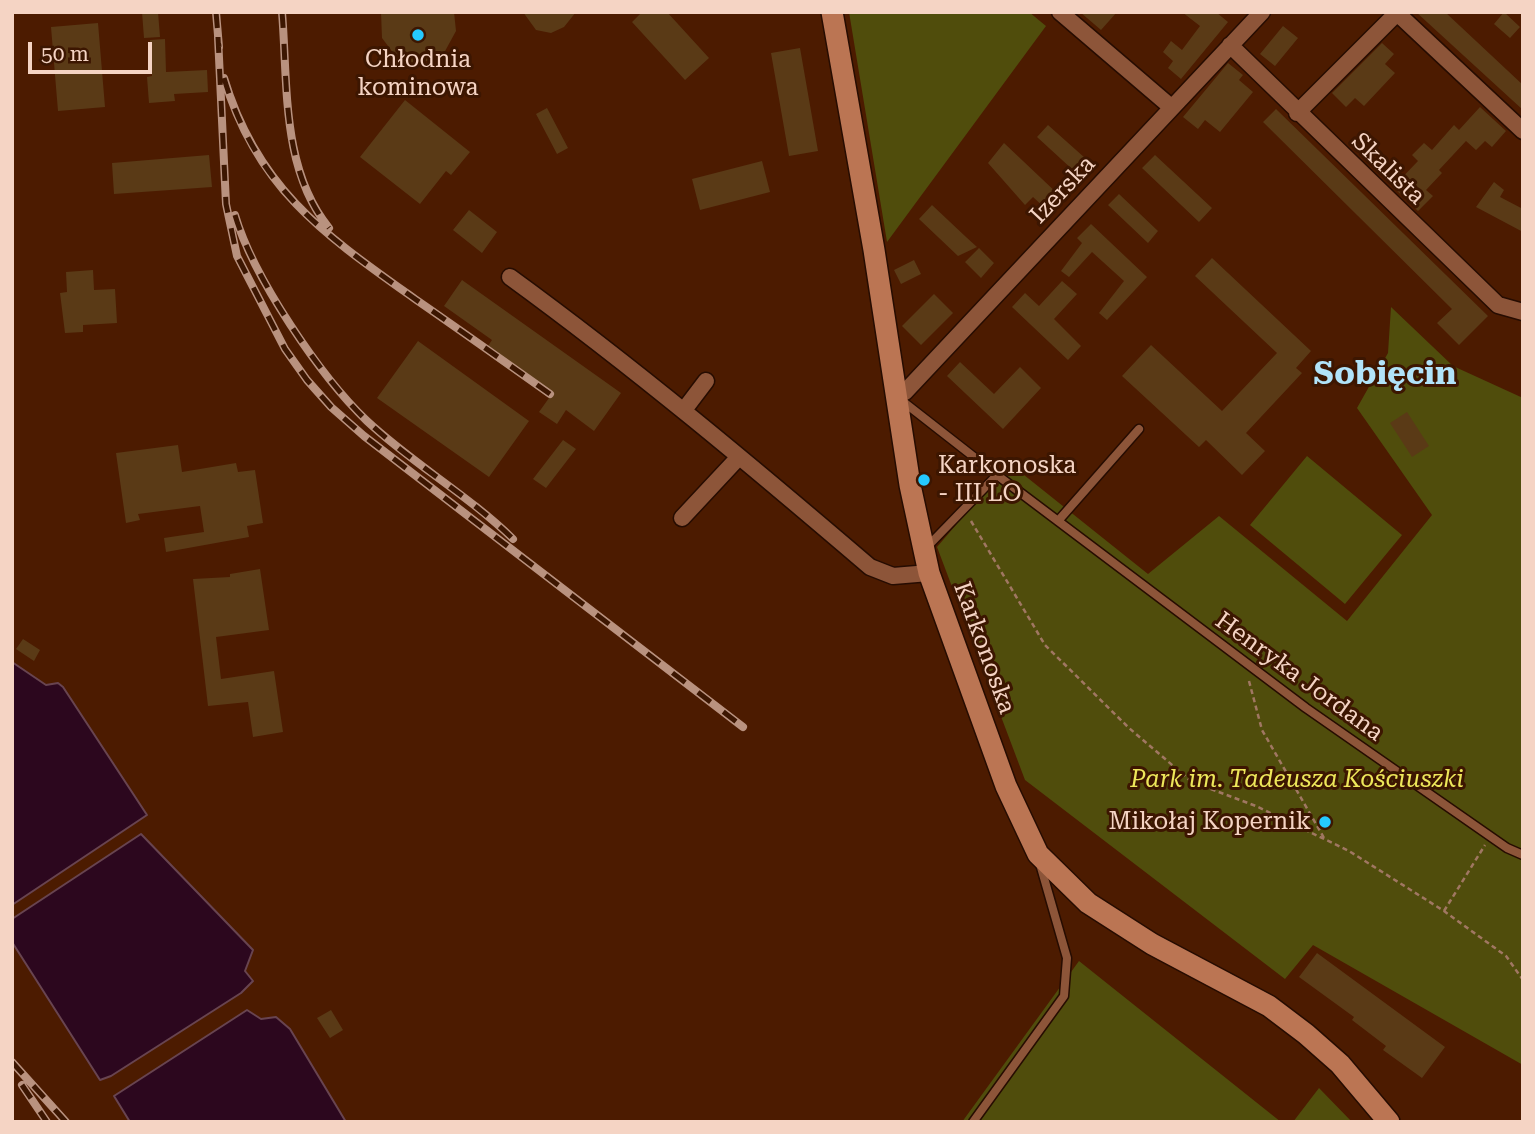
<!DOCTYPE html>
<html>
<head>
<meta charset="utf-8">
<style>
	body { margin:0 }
	#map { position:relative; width:1535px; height:1134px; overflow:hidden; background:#4c1b00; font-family:"Roboto Serif",serif }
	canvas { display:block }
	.frame { position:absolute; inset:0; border:14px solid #f5d4c4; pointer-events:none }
	.scale { position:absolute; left:28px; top:42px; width:124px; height:32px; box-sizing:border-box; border:4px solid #f5d4c4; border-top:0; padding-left:9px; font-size:21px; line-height:24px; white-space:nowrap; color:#f5d4c4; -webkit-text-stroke:5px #3c1601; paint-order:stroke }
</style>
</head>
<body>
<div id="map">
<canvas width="1535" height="1134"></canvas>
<div class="frame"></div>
<div class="scale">50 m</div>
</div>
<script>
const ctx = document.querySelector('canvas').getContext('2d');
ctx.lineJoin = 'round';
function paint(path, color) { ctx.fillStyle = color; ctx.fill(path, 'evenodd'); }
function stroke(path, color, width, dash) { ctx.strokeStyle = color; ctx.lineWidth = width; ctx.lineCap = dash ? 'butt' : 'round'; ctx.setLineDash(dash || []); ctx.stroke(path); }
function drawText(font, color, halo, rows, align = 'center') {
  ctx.font = font + ' "Roboto Serif",serif'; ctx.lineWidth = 6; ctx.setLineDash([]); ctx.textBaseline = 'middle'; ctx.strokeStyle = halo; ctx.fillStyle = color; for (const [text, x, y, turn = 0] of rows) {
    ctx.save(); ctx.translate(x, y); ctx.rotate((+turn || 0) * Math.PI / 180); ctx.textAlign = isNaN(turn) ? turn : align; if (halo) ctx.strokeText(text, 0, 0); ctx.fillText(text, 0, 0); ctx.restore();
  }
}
const green = new Path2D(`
	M 849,12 L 1029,12 L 1046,26 L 887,242 Z
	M 1391,307 L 1453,366 L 1523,398 L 1523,1065 L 1313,945 L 1285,979 L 1025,780 L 937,547 L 1009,463 L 1148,574 L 1219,516 L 1347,621 L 1432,515 L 1357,408 L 1388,353 Z
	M 1307,456 L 1402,535 L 1345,604 L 1250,525 Z
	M 1079,961 L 1281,1122 L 962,1122 Z
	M 1319,1088 L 1352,1122 L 1293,1122 Z`);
const water = new Path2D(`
	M 12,662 L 46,685 L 58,683 L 63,687 L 147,815 L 12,905 Z
	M 141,834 L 253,950 L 245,971 L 253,981 L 241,993 L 111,1076 L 100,1080 L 12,942 L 12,919 Z
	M 247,1010 L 261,1019 L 276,1017 L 290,1029 L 346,1122 L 130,1122 L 114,1096 Z`);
const building = new Path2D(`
	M 142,12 L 158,12 L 160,37 L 144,38 Z
	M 381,12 L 454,12 L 456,31 L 444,53 L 434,60 L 409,63 L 397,58 L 382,38 Z
	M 523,12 L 576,12 L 564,27 L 551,33 L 536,30 Z
	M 642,12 L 667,12 L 709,58 L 685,80 L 632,22 Z
	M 1080,12 L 1117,12 L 1101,30 Z
	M 1182,12 L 1216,12 L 1228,22 L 1181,79 L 1168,68 L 1173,61 L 1163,52 L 1171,41 L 1182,50 L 1200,26 Z
	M 1416,12 L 1445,12 L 1523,85 L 1523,110 Z
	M 1504,12 L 1520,27 L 1510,38 L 1494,24 Z
	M 98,23 L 105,107 L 58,111 L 51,27 Z
	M 1283,26 L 1298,38 L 1275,66 L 1260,54 Z
	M 165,39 L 166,72 L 207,70 L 208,92 L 174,94 L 175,101 L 149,103 L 147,77 L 152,76 L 150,40 Z
	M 1382,43 L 1394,54 L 1385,64 L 1395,73 L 1364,106 L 1355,98 L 1346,107 L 1332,93 Z
	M 800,48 L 818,151 L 789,156 L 771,53 Z
	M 1228,63 L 1243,75 L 1239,80 L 1253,92 L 1220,132 L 1205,120 L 1198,129 L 1183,117 Z
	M 405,100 L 470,152 L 451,175 L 446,171 L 420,204 L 360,157 Z
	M 1480,107 L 1506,131 L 1492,147 L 1485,141 L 1476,150 L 1466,141 L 1439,170 L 1442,173 L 1426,190 L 1433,196 L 1418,211 L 1393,187 L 1418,161 L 1412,155 L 1424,143 L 1432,150 L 1454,125 L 1459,130 Z
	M 547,108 L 568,148 L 557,154 L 536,114 Z
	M 1276,109 L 1488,316 L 1459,345 L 1437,323 L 1452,309 L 1263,122 Z
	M 1048,125 L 1085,158 L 1073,170 L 1037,137 Z
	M 1004,143 L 1060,196 L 1047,210 L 1033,197 L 1025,205 L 988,163 Z
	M 209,155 L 212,187 L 114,194 L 112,163 Z
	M 1155,155 L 1212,208 L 1199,222 L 1142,168 Z
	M 762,161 L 770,192 L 700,210 L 692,179 Z
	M 1494,182 L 1504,190 L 1500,197 L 1523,209 L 1523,232 L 1476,207 Z
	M 1119,194 L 1158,231 L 1148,243 L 1108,205 Z
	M 932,205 L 966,237 L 977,247 L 958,256 L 938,237 L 919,219 Z
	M 469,210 L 497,232 L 482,253 L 453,230 Z
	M 1091,224 L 1147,277 L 1107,320 L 1099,313 L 1124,281 L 1092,252 L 1069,277 L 1061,271 L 1082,243 L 1077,238 Z
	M 979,248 L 994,263 L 981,278 L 965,262 Z
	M 1212,258 L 1311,351 L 1296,368 L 1302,373 L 1246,433 L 1265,451 L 1242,475 L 1206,440 L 1199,447 L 1122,376 L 1151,345 L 1222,411 L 1277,353 L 1195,276 Z
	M 914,260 L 921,274 L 901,284 L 894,270 Z
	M 93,270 L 94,290 L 115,289 L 117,323 L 83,325 L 83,332 L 65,333 L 60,293 L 67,292 L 66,272 Z
	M 462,280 L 621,393 L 594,431 L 566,410 L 557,424 L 539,412 L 549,398 L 484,352 L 492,340 L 444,306 Z
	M 1062,281 L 1077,294 L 1054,319 L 1081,346 L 1068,360 L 1012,307 L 1025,293 L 1039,306 Z
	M 934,294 L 953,313 L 921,345 L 902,326 Z
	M 418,341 L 529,421 L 489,477 L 377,398 Z
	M 960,362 L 994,394 L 1020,367 L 1041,388 L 1003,429 L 947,376 Z
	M 1407,412 L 1429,446 L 1412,457 L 1390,423 Z
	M 563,440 L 576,449 L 546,488 L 533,479 Z
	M 178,445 L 182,472 L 236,463 L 238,472 L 255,470 L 263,523 L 247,526 L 249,537 L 166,552 L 164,538 L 204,532 L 200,506 L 138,514 L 140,520 L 126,523 L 116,453 Z
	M 260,569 L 269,630 L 216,637 L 221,679 L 274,671 L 283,732 L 253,737 L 248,702 L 208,706 L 193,579 L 230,577 L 230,574 Z
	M 23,639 L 40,650 L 34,661 L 16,649 Z
	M 1317,953 L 1445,1047 L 1422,1078 L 1383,1050 L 1386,1046 L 1352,1020 L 1354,1017 L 1299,977 Z
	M 331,1010 L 343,1030 L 330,1038 L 317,1018 Z`);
const path = new Path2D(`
	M 971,521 L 1045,645 L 1129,728 L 1192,782 L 1256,806 L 1349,851 L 1444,911 L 1506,956 L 1523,980
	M 1249,681 L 1262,730 L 1324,838
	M 1444,911 L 1485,845`);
const lane = new Path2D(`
	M 901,400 L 997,475 L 927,547
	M 997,475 L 1058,521 L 1139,429
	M 1058,521 L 1306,708 L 1507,848 L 1523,855
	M 973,1122 L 1064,996 L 1067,958 L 1040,864`);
const street = new Path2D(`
	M 1060,12 L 1171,107
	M 1396,12 L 1523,131
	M 1230,45 L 1498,305 L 1523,312
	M 1297,113 L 1397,13
	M 510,277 C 635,368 753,467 870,567 L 893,576 L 929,573
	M 896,396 L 905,392 L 1262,12
	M 684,410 L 706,381
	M 682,518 L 738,458`);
const primary = new Path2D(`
	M 832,12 L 874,250 L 910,485 L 929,573 L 1006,786 L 1038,854 L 1088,903 L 1152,944 L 1269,1006 L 1306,1034 L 1340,1064 L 1389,1122`);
const rail = new Path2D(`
	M 216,12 L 219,47
	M 282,12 C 288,84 281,169 329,228
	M 218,37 L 226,204 L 237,256 L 285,349 L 307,380 L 331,407 L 364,436 L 743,727
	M 224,78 C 257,189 325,235 415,299 C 460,330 505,362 550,394
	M 235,215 C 253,277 320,376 367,421 C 413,464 468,495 513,539
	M 12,1062 L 66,1122
	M 22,1085 L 47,1122`);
const markers = [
	[418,35,7,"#25c9fe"],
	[924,480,7,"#25c9fe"],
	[1325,822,7,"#25c9fe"]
];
const poiNames = [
	["Chłodnia",418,60],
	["kominowa",418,88],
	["Karkonoska",938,466,"left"],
	["- III LO",938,494,"left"],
	["Mikołaj Kopernik",1311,822,"right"]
];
const streetNames = [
	["Skalista",1388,169,44],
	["Izerska",1063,190,-47],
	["Karkonoska",984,648,70],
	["Henryka Jordana",1299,677,36]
];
const parkNames = [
	["Park im. Tadeusza Kościuszki",1297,780]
];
const districtNames = [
	["Sobięcin",1385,375]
];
paint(green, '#504d0c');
paint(water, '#2c071e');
stroke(water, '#684450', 2);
paint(building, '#5a3a16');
stroke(lane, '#260c01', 11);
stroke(street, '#260c01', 19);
stroke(primary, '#260c01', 24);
stroke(path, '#a07762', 2.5, [5, 3.5]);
stroke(lane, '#8d5539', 8);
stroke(street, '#8d5539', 16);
stroke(primary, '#bb7553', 21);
stroke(rail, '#b9927f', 8);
stroke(rail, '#3c1601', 5, [16]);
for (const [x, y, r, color] of markers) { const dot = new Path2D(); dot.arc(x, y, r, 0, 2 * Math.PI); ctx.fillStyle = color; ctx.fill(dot); stroke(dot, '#3c1601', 2.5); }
drawText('24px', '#f5d4c4', '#3c1601', poiNames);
drawText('24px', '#f5d4c4', '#3c1601', streetNames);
drawText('italic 24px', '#ede75a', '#3c1601', parkNames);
drawText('bold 32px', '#b1e3f9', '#3c1601', districtNames);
</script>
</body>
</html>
